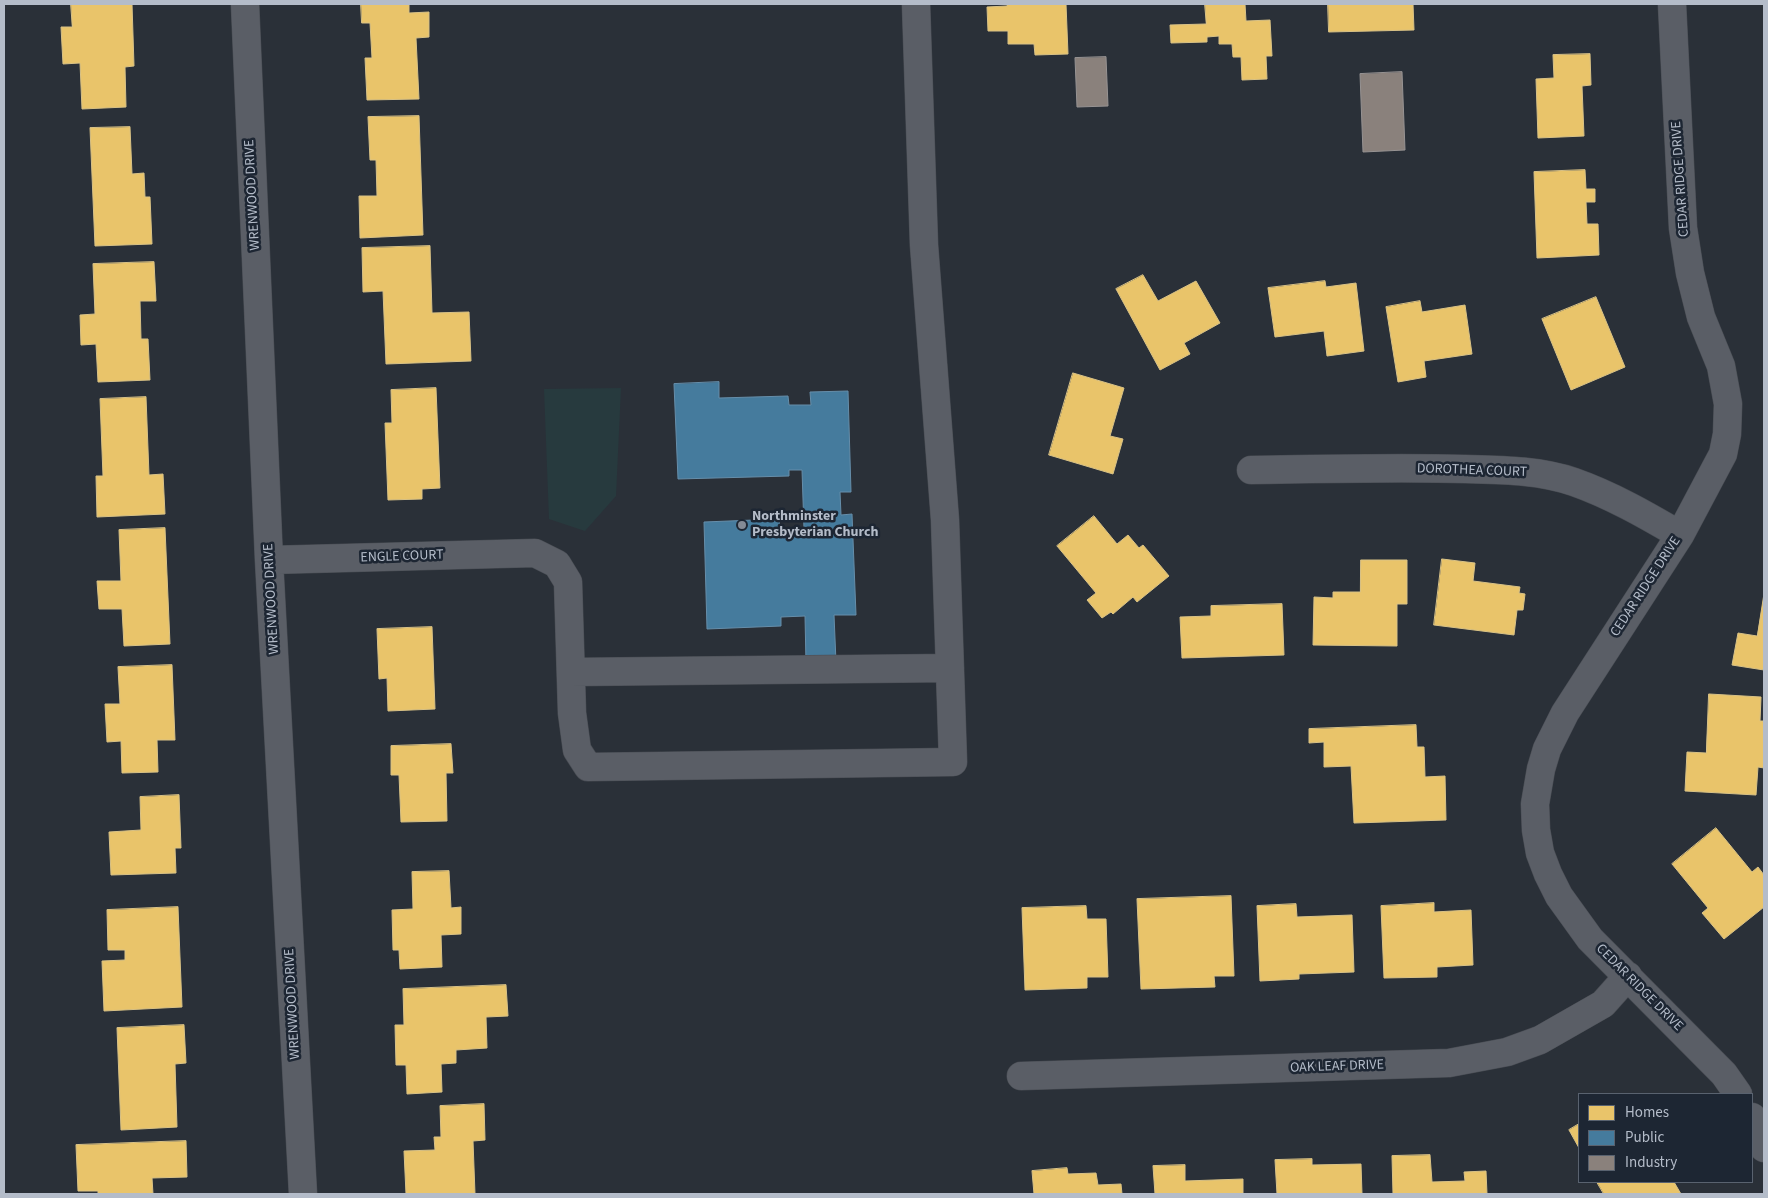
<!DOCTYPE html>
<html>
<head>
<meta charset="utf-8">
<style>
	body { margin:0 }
	#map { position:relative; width:1768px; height:1198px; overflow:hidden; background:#2a3038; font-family:"Source Sans 3",sans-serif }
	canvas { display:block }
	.frame { position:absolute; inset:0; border:5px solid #b4bcc9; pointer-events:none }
	.legend { position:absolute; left:1578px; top:1093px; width:175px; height:90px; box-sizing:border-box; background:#1d2633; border:1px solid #59626f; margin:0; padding:6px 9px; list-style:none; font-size:15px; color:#b4bcc9 }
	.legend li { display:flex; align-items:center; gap:10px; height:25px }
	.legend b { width:25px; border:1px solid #59626f }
</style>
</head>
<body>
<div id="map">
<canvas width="1768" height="1198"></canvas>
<div class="frame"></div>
<ul class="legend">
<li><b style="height:14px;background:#e9c46a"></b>Homes</li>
<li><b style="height:14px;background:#457b9d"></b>Public</li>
<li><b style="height:14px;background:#8a817c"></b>Industry</li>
</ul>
</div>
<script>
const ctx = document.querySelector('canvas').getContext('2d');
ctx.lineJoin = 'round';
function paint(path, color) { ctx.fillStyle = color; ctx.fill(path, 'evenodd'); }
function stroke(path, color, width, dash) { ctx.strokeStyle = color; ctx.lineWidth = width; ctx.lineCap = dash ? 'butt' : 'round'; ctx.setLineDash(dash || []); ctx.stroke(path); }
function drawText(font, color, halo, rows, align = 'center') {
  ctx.font = font + ' "Source Sans 3",sans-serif'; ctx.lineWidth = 5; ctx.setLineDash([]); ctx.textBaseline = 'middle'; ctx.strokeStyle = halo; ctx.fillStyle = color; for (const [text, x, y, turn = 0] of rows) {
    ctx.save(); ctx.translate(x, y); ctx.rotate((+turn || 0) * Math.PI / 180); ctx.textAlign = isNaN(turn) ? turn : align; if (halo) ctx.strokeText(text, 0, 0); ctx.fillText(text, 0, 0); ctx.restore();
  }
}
const green = new Path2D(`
	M 621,388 L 616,496 L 585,531 L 549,519 L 544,389 Z`);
const homes = new Path2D(`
	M 71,4 L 132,4 L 134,66 L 125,67 L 126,107 L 82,109 L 80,63 L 63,64 L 61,27 L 72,27 Z
	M 361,4 L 409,4 L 409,13 L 429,12 L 429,37 L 416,38 L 419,99 L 367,100 L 365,58 L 372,58 L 370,23 L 362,23 Z
	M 1007,4 L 1066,4 L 1068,54 L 1035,55 L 1034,44 L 1008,44 L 1008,31 L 988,31 L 987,7 L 1007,6 Z
	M 1205,4 L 1245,4 L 1246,21 L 1270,20 L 1272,56 L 1266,56 L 1267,79 L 1242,80 L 1241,57 L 1233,57 L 1232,44 L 1219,44 L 1219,36 L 1207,37 L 1207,42 L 1171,43 L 1170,25 L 1206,24 Z
	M 1328,4 L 1413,4 L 1414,30 L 1329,32 Z
	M 1590,54 L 1591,85 L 1582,86 L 1584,136 L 1538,138 L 1536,79 L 1554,78 L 1553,55 Z
	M 419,116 L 423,235 L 360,238 L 359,196 L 377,196 L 376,160 L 370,160 L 368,117 Z
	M 130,127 L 132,174 L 144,173 L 145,197 L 150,197 L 152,244 L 95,246 L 90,128 Z
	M 1585,170 L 1586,189 L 1595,189 L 1595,202 L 1586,202 L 1587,224 L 1598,224 L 1599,255 L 1537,258 L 1534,172 Z
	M 430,246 L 432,313 L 469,312 L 471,361 L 386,364 L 383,291 L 363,292 L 362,248 Z
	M 154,262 L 156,301 L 140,301 L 141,339 L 148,339 L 150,380 L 98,382 L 96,344 L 81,345 L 80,315 L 95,314 L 93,264 Z
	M 1143,275 L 1158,301 L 1196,281 L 1220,323 L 1184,343 L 1190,354 L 1160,370 L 1116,289 Z
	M 1325,281 L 1326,287 L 1356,283 L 1364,351 L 1327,356 L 1324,331 L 1275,337 L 1268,288 Z
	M 1596,297 L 1625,367 L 1571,390 L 1542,319 Z
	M 1420,301 L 1422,312 L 1465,305 L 1472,354 L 1424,361 L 1426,377 L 1398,382 L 1386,307 Z
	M 1073,373 L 1124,388 L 1110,436 L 1123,439 L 1113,474 L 1049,455 Z
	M 436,388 L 440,488 L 422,489 L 422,499 L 388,500 L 385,423 L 392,423 L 391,390 Z
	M 146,397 L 149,475 L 163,474 L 165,514 L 97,517 L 96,476 L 103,476 L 100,399 Z
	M 1094,516 L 1117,544 L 1128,535 L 1139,548 L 1143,545 L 1169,576 L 1137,602 L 1133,597 L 1113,614 L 1111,612 L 1102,618 L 1087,600 L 1096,593 L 1057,546 Z
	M 165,528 L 170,644 L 124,646 L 122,609 L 99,609 L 97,581 L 121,581 L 119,530 Z
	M 1442,559 L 1475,563 L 1473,581 L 1520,587 L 1519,593 L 1525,594 L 1523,610 L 1517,610 L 1514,635 L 1434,625 Z
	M 1361,560 L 1407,560 L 1407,604 L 1397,604 L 1397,646 L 1313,645 L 1314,597 L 1333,598 L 1333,592 L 1360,592 Z
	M 1764,594 L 1764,670 L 1732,665 L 1738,633 L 1757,636 Z
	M 1282,604 L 1284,655 L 1182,658 L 1180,617 L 1211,616 L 1211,606 Z
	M 432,627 L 435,709 L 388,711 L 387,678 L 379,679 L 377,629 Z
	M 172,665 L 175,740 L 157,740 L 158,772 L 122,773 L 121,741 L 107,742 L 105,704 L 120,704 L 118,667 Z
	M 1709,694 L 1761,697 L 1760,721 L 1764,721 L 1764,768 L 1758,767 L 1756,795 L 1685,791 L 1687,752 L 1706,753 Z
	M 1416,725 L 1417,747 L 1424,747 L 1425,777 L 1445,776 L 1446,820 L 1354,823 L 1351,766 L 1324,767 L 1324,742 L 1309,743 L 1309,729 Z
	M 451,744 L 453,773 L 446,773 L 447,821 L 401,822 L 399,775 L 391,775 L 391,746 Z
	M 179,795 L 181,848 L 175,848 L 176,873 L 111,875 L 109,832 L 141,830 L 140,797 Z
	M 1716,828 L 1752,872 L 1758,867 L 1764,875 L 1764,907 L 1724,939 L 1702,913 L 1708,908 L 1672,864 Z
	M 449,871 L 451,908 L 461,907 L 461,934 L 441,935 L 442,967 L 400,969 L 399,950 L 393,950 L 392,910 L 413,909 L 412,872 Z
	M 1231,896 L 1234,976 L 1214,976 L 1215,987 L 1141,989 L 1137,899 Z
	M 1434,903 L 1434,912 L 1471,910 L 1473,965 L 1437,967 L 1437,977 L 1384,978 L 1381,906 Z
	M 1296,904 L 1297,917 L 1352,915 L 1354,972 L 1299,974 L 1299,979 L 1260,981 L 1257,906 Z
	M 1086,906 L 1087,919 L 1106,919 L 1108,977 L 1087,977 L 1087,988 L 1025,990 L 1022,908 Z
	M 178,907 L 182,1007 L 104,1011 L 102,961 L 125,960 L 125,950 L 108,950 L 107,910 Z
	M 506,985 L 508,1016 L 486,1017 L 487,1048 L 456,1050 L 456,1063 L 441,1064 L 442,1092 L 407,1094 L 406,1065 L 396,1065 L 395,1025 L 404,1025 L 403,989 Z
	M 184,1025 L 186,1063 L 175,1064 L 177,1127 L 121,1130 L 117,1028 Z
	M 484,1104 L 485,1140 L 473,1141 L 475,1194 L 406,1194 L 404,1151 L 435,1150 L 434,1137 L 441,1137 L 440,1106 Z
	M 1579,1124 L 1579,1148 L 1569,1130 Z
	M 186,1141 L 187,1177 L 152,1178 L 153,1194 L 98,1194 L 98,1191 L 78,1191 L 76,1145 Z
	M 1430,1155 L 1432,1182 L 1465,1181 L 1464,1172 L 1486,1171 L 1487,1194 L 1393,1194 L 1392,1156 Z
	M 1312,1159 L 1312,1165 L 1361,1164 L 1362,1194 L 1277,1194 L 1275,1160 Z
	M 1185,1165 L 1185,1181 L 1243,1179 L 1243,1194 L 1155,1194 L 1153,1166 Z
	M 1067,1168 L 1068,1174 L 1096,1173 L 1098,1185 L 1121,1184 L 1122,1194 L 1034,1194 L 1032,1171 Z
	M 1597,1182 L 1674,1182 L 1681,1194 L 1604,1194 Z`);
const public = new Path2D(`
	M 719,382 L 719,398 L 788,396 L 789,405 L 811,405 L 810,392 L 848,391 L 851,492 L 840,492 L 841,515 L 852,514 L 856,615 L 834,615 L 836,662 L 806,663 L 805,616 L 781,617 L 781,626 L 707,629 L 704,522 L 779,519 L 780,529 L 804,529 L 802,470 L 789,470 L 789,476 L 678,479 L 674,384 Z`);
const industry = new Path2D(`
	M 1106,57 L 1108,106 L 1077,107 L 1075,58 Z
	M 1402,72 L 1405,150 L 1363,152 L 1360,74 Z`);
const minor = new Path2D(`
	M 245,4 L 269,560 L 303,1194
	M 1672,4 L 1683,228 L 1690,273 L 1701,317 L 1721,366 L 1728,404 L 1727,434 L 1723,454 L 1680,535 L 1565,713 L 1547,749 L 1541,769 L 1535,804 L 1536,830 L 1540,853 L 1548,874 L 1559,896 L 1590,939 L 1724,1074 L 1738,1094
	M 1251,470 C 1323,469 1394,467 1465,469 C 1501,470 1539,470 1574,482 C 1611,495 1646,515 1680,535
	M 269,560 L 535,553 L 557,564 L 568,582 L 572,713 L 577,750 L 588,767 L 953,762 L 945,520 L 924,245 L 916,4
	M 571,672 L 950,668
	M 1021,1076 L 1449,1063 L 1507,1052 L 1540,1040 L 1603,1004 L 1628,976
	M 1752,1117 L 1764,1148`);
const markers = [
	[742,525,5,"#848b96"]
];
const streetNames = [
	["CEDAR RIDGE DRIVE",1681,179,-94],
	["WRENWOOD DRIVE",253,195,-93],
	["DOROTHEA COURT",1472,471,2],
	["ENGLE COURT",402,557,-2],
	["CEDAR RIDGE DRIVE",1646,587,-57],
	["WRENWOOD DRIVE",272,599,-93],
	["CEDAR RIDGE DRIVE",1639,988,45],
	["WRENWOOD DRIVE",293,1004,-93],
	["OAK LEAF DRIVE",1337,1067,-2]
];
const poiNames = [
	["Northminster",752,517],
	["Presbyterian Church",752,533]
];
paint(green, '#273a3e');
paint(homes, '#e9c46a');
stroke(homes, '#d9c286', 1);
paint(public, '#457b9d');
stroke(public, '#668eaa', 1);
paint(industry, '#8a817c');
stroke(industry, '#979393', 1);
stroke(minor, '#484c53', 29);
stroke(minor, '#5a5e66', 28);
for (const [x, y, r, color] of markers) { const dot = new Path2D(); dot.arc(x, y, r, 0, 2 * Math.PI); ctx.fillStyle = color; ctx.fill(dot); stroke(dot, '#1d2633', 2); }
drawText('14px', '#b4bcc9', '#1d2633', streetNames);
drawText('bold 14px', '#b4bcc9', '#1d2633', poiNames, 'left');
</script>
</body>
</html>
